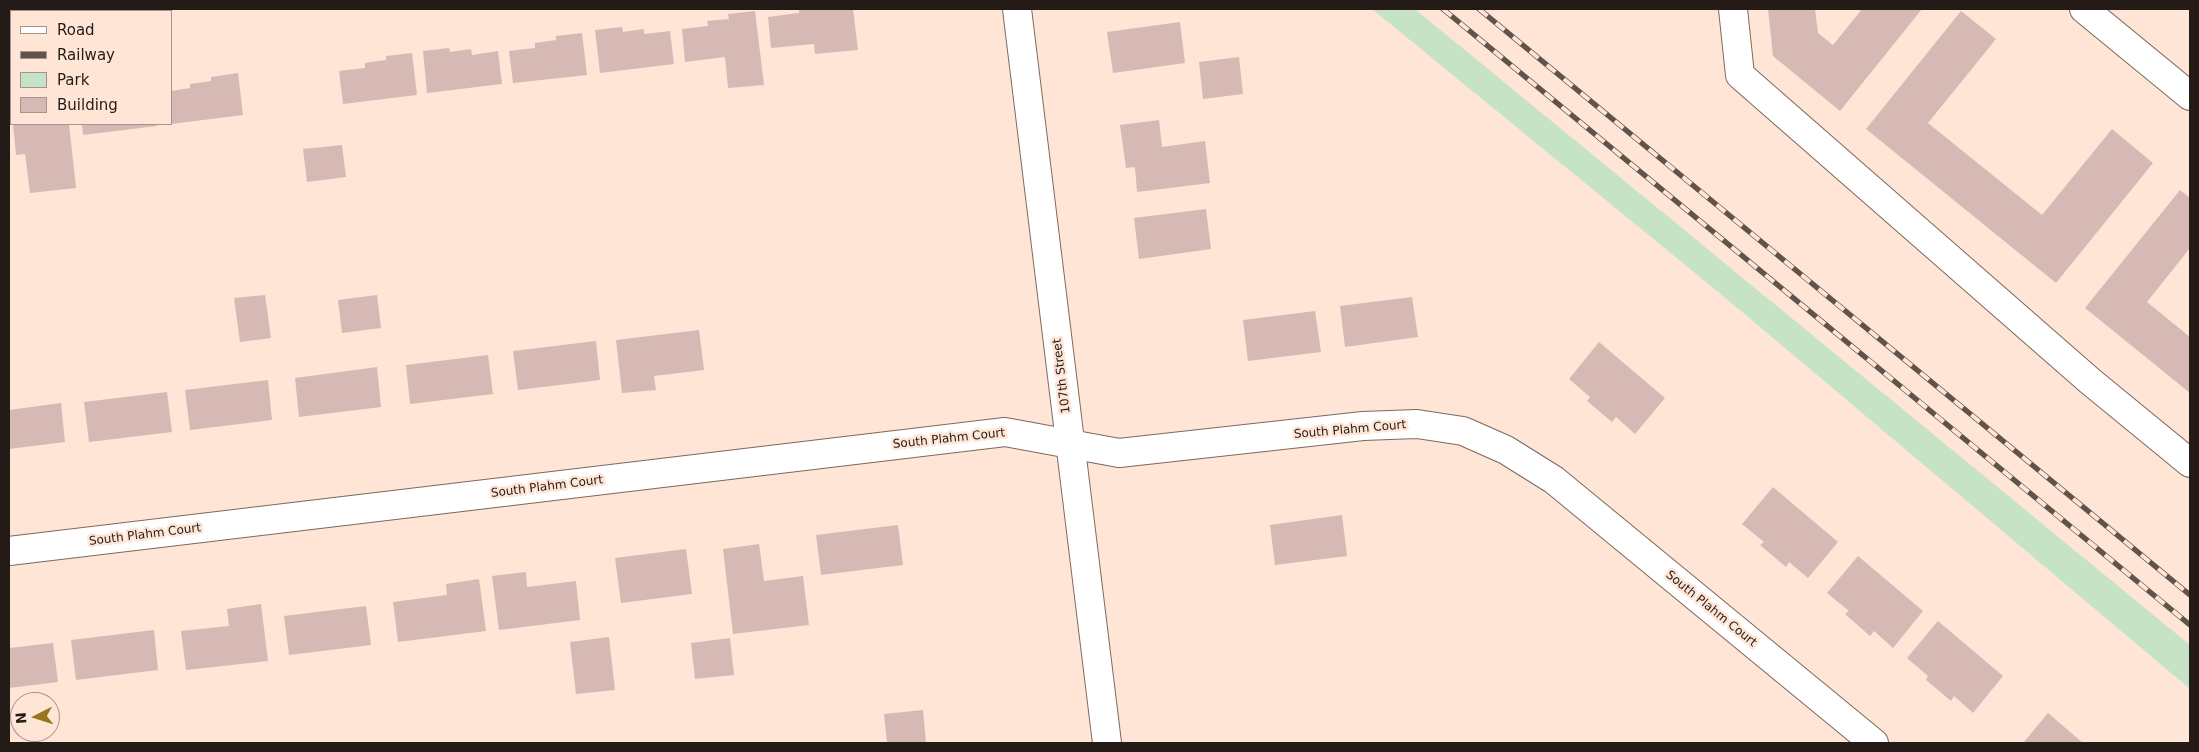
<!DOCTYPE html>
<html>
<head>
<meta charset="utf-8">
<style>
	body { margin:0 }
	#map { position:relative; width:2199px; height:752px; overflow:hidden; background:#fee5d6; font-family:"DejaVu Sans",sans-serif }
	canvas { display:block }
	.frame { position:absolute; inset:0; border:10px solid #241b16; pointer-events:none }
	.legend { position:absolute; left:10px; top:10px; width:162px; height:115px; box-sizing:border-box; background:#fee5d6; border:1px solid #a79489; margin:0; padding:6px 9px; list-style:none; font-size:15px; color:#241b16 }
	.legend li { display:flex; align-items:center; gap:10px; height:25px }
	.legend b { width:25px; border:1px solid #a79489 }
	.north { position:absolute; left:10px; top:692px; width:50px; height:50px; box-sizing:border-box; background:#fee5d6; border:1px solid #a79489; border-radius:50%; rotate:265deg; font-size:14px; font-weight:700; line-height:20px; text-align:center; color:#241b16 }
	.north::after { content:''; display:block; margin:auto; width:18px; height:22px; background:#99751f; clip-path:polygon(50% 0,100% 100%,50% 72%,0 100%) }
</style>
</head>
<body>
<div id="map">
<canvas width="2199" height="752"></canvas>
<div class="frame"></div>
<ul class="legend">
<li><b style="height:6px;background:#fff"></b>Road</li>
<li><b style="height:6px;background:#60534b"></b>Railway</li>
<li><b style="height:14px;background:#c7e3c7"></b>Park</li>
<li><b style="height:14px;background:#d6b9b5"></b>Building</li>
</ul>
<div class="north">N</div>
</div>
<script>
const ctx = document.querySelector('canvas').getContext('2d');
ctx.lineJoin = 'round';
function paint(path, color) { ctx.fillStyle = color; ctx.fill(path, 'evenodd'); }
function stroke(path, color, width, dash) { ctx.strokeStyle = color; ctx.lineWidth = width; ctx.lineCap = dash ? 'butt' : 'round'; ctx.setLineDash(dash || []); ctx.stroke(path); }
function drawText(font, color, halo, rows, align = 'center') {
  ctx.font = font + ' "DejaVu Sans",sans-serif'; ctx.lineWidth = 5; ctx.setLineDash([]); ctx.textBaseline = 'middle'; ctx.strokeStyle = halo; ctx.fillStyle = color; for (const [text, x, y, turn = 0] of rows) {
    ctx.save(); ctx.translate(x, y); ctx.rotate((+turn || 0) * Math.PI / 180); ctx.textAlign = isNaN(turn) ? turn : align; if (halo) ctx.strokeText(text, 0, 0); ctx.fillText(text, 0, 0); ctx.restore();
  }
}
const green = new Path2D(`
	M 1372,9 L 1415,9 L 2190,645 L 2190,689 L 1722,295 Z`);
const building = new Path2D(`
	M 799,9 L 853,9 L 858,50 L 815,54 L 814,44 L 771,48 L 768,17 L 799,13 Z
	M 1768,9 L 1815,9 L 1818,33 L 1833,45 L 1862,9 L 1922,9 L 1840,111 L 1773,56 Z
	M 755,11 L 764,85 L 728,88 L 725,57 L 685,62 L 682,29 L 708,26 L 707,21 L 729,19 L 728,14 Z
	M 1961,11 L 1996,39 L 1928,123 L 2042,215 L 2112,129 L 2153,163 L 2056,283 L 1866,129 Z
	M 1180,22 L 1185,63 L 1113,73 L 1107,32 Z
	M 622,27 L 623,32 L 644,29 L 644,34 L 670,31 L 674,64 L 600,73 L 595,30 Z
	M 582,33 L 587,75 L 513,83 L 509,51 L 535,48 L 535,43 L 556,40 L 556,36 Z
	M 449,48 L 450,52 L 471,49 L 472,55 L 498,51 L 502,84 L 427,93 L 423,51 Z
	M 412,53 L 417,95 L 343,104 L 339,71 L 365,68 L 365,63 L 386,60 L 386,56 Z
	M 1239,57 L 1243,94 L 1203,99 L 1199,62 Z
	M 238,73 L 243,115 L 171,124 L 171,91 L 190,88 L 190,84 L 211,81 L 211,77 Z
	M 1159,120 L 1162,147 L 1205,141 L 1210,183 L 1137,192 L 1135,167 L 1126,168 L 1120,125 Z
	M 13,124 L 69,124 L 76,188 L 30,193 L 25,154 L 16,155 Z
	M 82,124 L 157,124 L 157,126 L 83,135 Z
	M 342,145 L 346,177 L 307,182 L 303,149 Z
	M 2180,190 L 2190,198 L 2190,248 L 2147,302 L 2190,337 L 2190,393 L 2085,308 Z
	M 1206,209 L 1211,249 L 1139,259 L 1134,218 Z
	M 265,295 L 271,338 L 240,342 L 234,298 Z
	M 377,295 L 381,328 L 342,333 L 338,300 Z
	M 1412,297 L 1418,337 L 1345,347 L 1340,306 Z
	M 1315,311 L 1321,352 L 1248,361 L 1243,320 Z
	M 699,330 L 704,370 L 654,376 L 656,390 L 622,393 L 616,340 Z
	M 596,341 L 600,380 L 518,390 L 513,351 Z
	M 1599,342 L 1665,398 L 1635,434 L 1616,417 L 1612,422 L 1587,401 L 1590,397 L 1569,379 Z
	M 488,355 L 493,394 L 410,404 L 406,365 Z
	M 377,367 L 381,407 L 299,417 L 295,378 Z
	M 268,380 L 272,420 L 190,430 L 185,390 Z
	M 167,392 L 172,432 L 89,442 L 84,402 Z
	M 61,403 L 65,442 L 9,449 L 9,410 Z
	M 1773,487 L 1838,542 L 1808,578 L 1789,562 L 1786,567 L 1760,545 L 1764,542 L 1742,524 Z
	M 1342,515 L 1347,556 L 1275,565 L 1270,525 Z
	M 898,525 L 903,565 L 821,575 L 816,535 Z
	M 759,544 L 764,581 L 803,576 L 809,625 L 733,634 L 723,549 Z
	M 686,549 L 692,594 L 621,603 L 615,558 Z
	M 1858,556 L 1923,611 L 1893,648 L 1874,631 L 1870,636 L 1845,614 L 1849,611 L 1827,593 Z
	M 526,572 L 527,587 L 576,581 L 580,620 L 499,630 L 492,576 Z
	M 479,579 L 486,631 L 398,642 L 393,602 L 447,595 L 446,584 Z
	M 261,604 L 268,661 L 186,670 L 181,631 L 229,626 L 227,609 Z
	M 366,606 L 371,645 L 289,655 L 284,616 Z
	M 1938,621 L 2003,676 L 1973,713 L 1954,696 L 1951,701 L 1926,680 L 1928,676 L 1907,658 Z
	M 154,630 L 158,670 L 76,680 L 71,640 Z
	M 609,637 L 615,690 L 576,694 L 570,642 Z
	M 730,638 L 734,675 L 695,679 L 691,643 Z
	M 53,643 L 58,682 L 9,688 L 9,648 Z
	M 923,710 L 926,743 L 887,743 L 884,714 Z
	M 2048,713 L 2083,743 L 2023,743 Z`);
const minor = new Path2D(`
	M 1017,9 L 1107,743
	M 1733,9 L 1740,75 L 2090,381 L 2190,463
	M 2084,9 L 2190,96
	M 9,551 L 1005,432 L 1119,453 L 1363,426 L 1417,424 L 1463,431 L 1506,450 L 1554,480 L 1874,743`);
const rail = new Path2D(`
	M 1443,9 L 2190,625
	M 1479,9 L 2190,595`);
const streetNames = [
	["107th Street",1062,376,-97],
	["South Plahm Court",1350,430,-5],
	["South Plahm Court",949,439,-6],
	["South Plahm Court",547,487,-7],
	["South Plahm Court",145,535,-7],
	["South Plahm Court",1711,609,39]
];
paint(green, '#c7e3c7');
paint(building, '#d6b9b5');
stroke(minor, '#7e685c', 30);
stroke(minor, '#fff', 28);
stroke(rail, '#60534b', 5.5);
stroke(rail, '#fee5d6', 4, [11]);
drawText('12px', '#241b16', '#fee5d6', streetNames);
</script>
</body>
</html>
